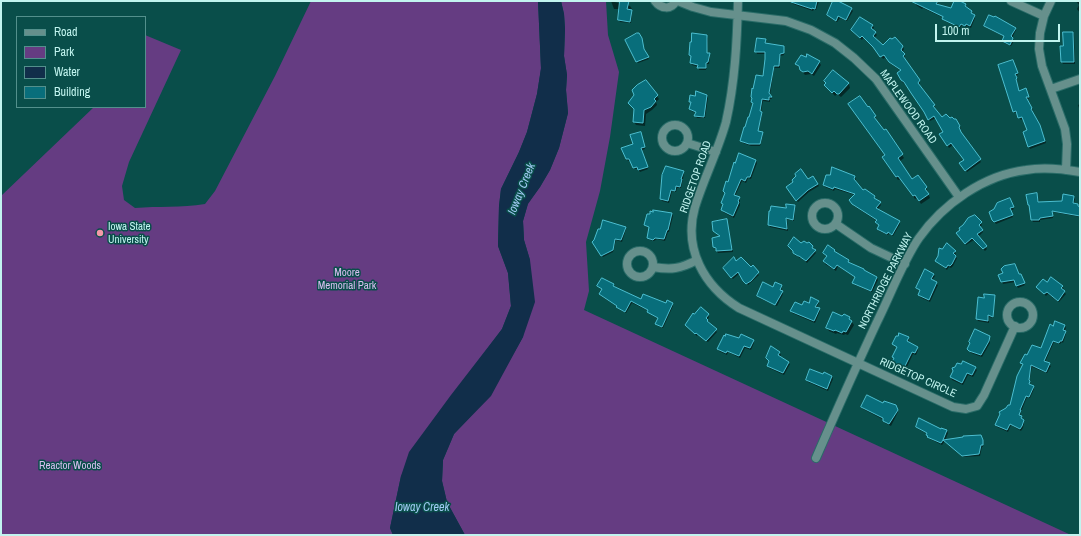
<!DOCTYPE html>
<html>
<head>
<meta charset="utf-8">
<style>
	body { margin:0 }
	#map { position:relative; width:1081px; height:536px; overflow:hidden; background:#094e4a; font-family:"Archivo Narrow",sans-serif }
	canvas { display:block }
	.frame { position:absolute; inset:0; border:2px solid #c1f4ef; pointer-events:none }
	.legend { position:absolute; left:16px; top:16px; width:130px; height:92px; box-sizing:border-box; background:#094e4a; border:1px solid #53908c; margin:0; padding:5px 7px; list-style:none; font-size:12px; color:#c1f4ef }
	.legend li { display:flex; align-items:center; gap:8px; height:20px }
	.legend b { width:20px; border:1px solid #53908c }
	.scale { position:absolute; left:935px; top:24px; width:125px; height:18px; box-sizing:border-box; border:2px solid #c1f4ef; border-top:0; padding-left:5px; font-size:12px; line-height:14px; white-space:nowrap; color:#c1f4ef; -webkit-text-stroke:3px #094e4a; paint-order:stroke }
</style>
</head>
<body>
<div id="map">
<canvas width="1081" height="536"></canvas>
<div class="frame"></div>
<ul class="legend">
<li><b style="height:5px;background:#66908c"></b>Road</li>
<li><b style="height:11px;background:#653c82"></b>Park</li>
<li><b style="height:11px;background:#112e4a"></b>Water</li>
<li><b style="height:11px;background:#086e7b"></b>Building</li>
</ul>
<div class="scale">100 m</div>
</div>
<script>
const ctx = document.querySelector('canvas').getContext('2d');
ctx.lineJoin = 'round';
function paint(path, color) { ctx.fillStyle = color; ctx.fill(path, 'evenodd'); }
function stroke(path, color, width, dash) { ctx.strokeStyle = color; ctx.lineWidth = width; ctx.lineCap = dash ? 'butt' : 'round'; ctx.setLineDash(dash || []); ctx.stroke(path); }
function drawText(font, color, halo, rows, align = 'center') {
  ctx.font = font + ' "Archivo Narrow",sans-serif'; ctx.lineWidth = 3; ctx.setLineDash([]); ctx.textBaseline = 'middle'; ctx.strokeStyle = halo; ctx.fillStyle = color; for (const [text, x, y, turn = 0] of rows) {
    ctx.save(); ctx.translate(x, y); ctx.rotate((+turn || 0) * Math.PI / 180); ctx.textAlign = isNaN(turn) ? turn : align; if (halo) ctx.strokeText(text, 0, 0); ctx.fillText(text, 0, 0); ctx.restore();
  }
}
const green = new Path2D(`
	M 311,1 L 538,1 L 541,69 L 537,94 L 527,132 L 519,152 L 501,189 L 499,206 L 498,246 L 508,273 L 511,306 L 502,329 L 439,414 L 401,476 L 390,528 L 393,535 L 1,535 L 1,196 L 94,107 L 145,107 L 145,35 L 181,50 L 129,162 L 122,186 L 124,200 L 135,208 C 158,206 181,208 205,204 L 215,191 L 275,76 Z
	M 561,1 L 606,1 L 608,35 L 619,72 L 610,137 L 600,191 L 586,242 L 589,291 L 584,310 L 1071,535 L 465,535 L 447,502 L 442,481 L 443,460 L 454,434 L 470,417 L 507,365 L 523,337 L 530,260 L 524,240 L 523,221 L 528,203 L 540,187 L 550,170 L 559,148 L 568,113 L 566,90 L 567,75 L 564,56 L 565,29 L 564,14 Z`);
const water = new Path2D(`
	M 538,1 L 561,1 L 564,14 L 565,29 L 564,56 L 567,75 L 566,90 L 568,113 L 559,148 L 550,170 L 540,187 L 528,204 L 523,221 L 524,240 L 530,260 L 535,302 L 523,337 L 491,396 L 454,434 L 443,460 L 442,481 L 447,502 L 465,535 L 393,535 L 390,528 L 401,476 L 409,452 L 451,395 L 502,329 L 511,306 L 508,273 L 498,246 L 499,206 L 501,189 L 519,152 L 527,132 L 537,94 L 541,68 Z`);
const shadow = new Path2D(`
	M 611,1 L 630,6 L 632,9 L 626,9 L 631,11 L 632,13 L 631,23 L 620,22 L 619,20 L 620,9 L 614,9 Z
	M 792,1 L 819,1 L 816,10 L 814,9 L 813,11 L 793,4 Z
	M 835,1 L 851,9 L 853,11 L 847,21 L 840,18 L 837,22 L 829,17 L 828,14 Z
	M 916,1 L 938,1 L 937,6 L 951,9 L 959,2 L 966,5 L 966,8 L 972,12 L 972,15 L 975,18 L 971,28 L 967,26 L 966,27 L 962,25 L 961,29 L 945,21 L 944,18 L 923,8 L 922,9 L 916,5 Z
	M 1076,1 L 1080,1 L 1080,13 L 1077,9 L 1079,5 Z
	M 861,19 L 873,26 L 874,28 L 872,30 L 877,35 L 874,38 L 884,46 L 895,39 L 903,47 L 904,49 L 902,52 L 905,57 L 903,59 L 919,81 L 920,83 L 919,85 L 934,106 L 935,108 L 933,109 L 942,119 L 956,120 L 961,129 L 959,130 L 981,162 L 967,172 L 962,165 L 965,160 L 953,145 L 949,148 L 941,135 L 944,132 L 936,118 L 930,121 L 926,113 L 906,84 L 903,83 L 898,73 L 901,71 L 891,64 L 886,57 L 883,59 L 876,49 L 864,37 L 862,40 L 854,33 L 852,30 Z
	M 986,26 L 1015,28 L 1016,30 L 1012,38 L 1014,41 L 1011,46 L 1004,43 L 1003,41 L 1005,37 L 987,28 Z
	M 1073,33 L 1074,35 L 1075,64 L 1063,64 L 1062,62 L 1064,46 Z
	M 706,36 L 708,38 L 707,54 L 710,56 L 709,64 L 707,64 L 706,70 L 699,70 L 699,67 L 692,65 L 691,63 L 692,57 L 690,55 Z
	M 765,39 L 766,44 L 783,47 L 784,55 L 780,56 L 780,68 L 774,68 L 770,95 L 772,99 L 770,99 L 770,102 L 763,101 L 761,112 L 762,115 L 758,132 L 762,133 L 763,135 L 760,146 L 751,146 L 743,143 L 742,140 L 750,118 L 753,104 L 752,102 L 764,77 L 766,54 L 757,54 L 756,51 Z
	M 626,40 L 642,41 L 645,52 L 649,59 L 638,63 Z
	M 819,62 L 821,65 L 814,76 L 811,74 L 805,75 L 796,64 Z
	M 1014,63 L 1018,75 L 1015,76 L 1017,81 L 1016,82 L 1019,92 L 1026,92 L 1029,99 L 1027,99 L 1033,111 L 1031,111 L 1040,128 L 1046,143 L 1030,149 L 1024,133 L 1029,131 L 1024,118 L 1021,120 L 1017,113 L 1015,113 L 1014,111 Z
	M 834,71 L 849,84 L 850,88 L 841,97 L 837,94 L 835,96 L 826,86 L 827,84 L 825,81 Z
	M 645,81 L 659,99 L 656,102 L 657,105 L 652,110 L 646,114 L 645,126 L 636,125 L 634,122 L 635,110 L 629,103 Z
	M 707,96 L 708,98 L 705,118 L 697,118 L 696,116 L 697,113 L 691,111 L 690,109 L 691,105 L 690,102 Z
	M 1080,104 L 1080,111 L 1078,105 Z
	M 851,108 L 875,116 L 876,120 L 884,132 L 885,131 L 904,158 L 899,162 L 912,181 L 926,188 L 930,198 L 921,204 L 917,198 L 915,199 L 901,179 L 898,180 L 883,158 L 886,156 Z
	M 641,135 L 645,149 L 642,150 L 648,169 L 640,172 L 638,169 L 635,169 L 631,160 L 628,161 L 627,159 L 635,144 Z
	M 756,161 L 757,163 L 751,179 L 748,178 L 746,183 L 742,181 L 735,196 L 740,200 L 740,205 L 734,218 L 723,212 L 722,203 L 726,194 L 724,191 L 729,183 Z
	M 683,171 L 684,174 L 681,188 L 677,188 L 676,192 L 672,191 L 669,203 L 662,201 L 661,199 Z
	M 854,177 L 856,179 L 855,181 L 863,192 L 874,196 L 875,200 L 880,203 L 881,205 L 877,210 L 899,221 L 900,224 L 893,236 L 889,233 L 888,235 L 879,231 L 878,229 L 880,226 L 876,222 L 877,221 L 854,206 L 851,200 L 855,195 L 835,189 L 834,191 L 825,187 L 824,185 Z
	M 813,178 L 819,186 L 809,192 L 798,202 L 787,187 L 795,182 L 808,181 Z
	M 1037,194 L 1039,203 L 1063,202 L 1073,197 L 1075,199 L 1074,204 L 1080,208 L 1080,217 L 1053,212 L 1053,218 L 1040,220 L 1040,222 L 1033,222 L 1032,220 Z
	M 1009,200 L 1014,209 L 1010,211 L 1013,217 L 996,224 L 993,220 Z
	M 794,206 L 795,208 L 794,221 L 787,219 L 788,231 L 770,227 L 769,225 L 787,209 Z
	M 672,214 L 673,216 L 669,232 L 668,232 L 665,241 L 657,239 L 654,241 L 650,240 L 649,237 L 650,228 L 646,225 Z
	M 974,216 L 982,225 L 980,227 L 983,232 L 978,237 L 987,249 L 985,251 L 974,240 L 966,245 L 959,235 Z
	M 603,221 L 625,227 L 626,229 L 622,242 L 616,240 L 613,252 L 603,257 L 594,243 Z
	M 727,221 L 733,252 L 718,253 L 714,247 L 720,236 L 714,231 Z
	M 800,244 L 812,246 L 813,249 L 816,253 L 807,263 L 801,257 L 800,258 L 795,255 L 794,252 L 789,246 Z
	M 947,244 L 955,252 L 956,254 L 954,255 L 957,258 L 953,266 L 951,268 L 949,267 L 947,270 L 936,261 Z
	M 829,247 L 849,263 L 864,269 L 865,271 L 877,278 L 878,280 L 872,292 L 855,285 L 853,283 L 856,278 L 838,266 L 836,271 L 825,264 L 824,261 L 827,256 L 824,253 Z
	M 736,262 L 751,268 L 759,275 L 748,285 L 740,273 L 733,279 L 725,271 Z
	M 933,274 L 935,276 L 932,280 L 938,285 L 930,302 L 920,297 L 919,295 L 921,291 L 917,288 Z
	M 1020,275 L 1025,285 L 1018,288 L 1015,282 L 1003,284 L 1002,281 Z
	M 1051,278 L 1062,287 L 1064,289 L 1062,290 L 1066,294 L 1059,302 L 1048,294 L 1046,296 L 1037,287 L 1047,283 Z
	M 613,285 L 614,287 L 641,300 L 672,304 L 673,306 L 663,328 L 658,326 L 657,324 L 658,319 L 650,314 L 649,311 L 632,303 L 626,313 L 619,309 L 618,307 L 601,296 L 600,294 L 602,290 L 598,286 Z
	M 781,286 L 782,288 L 781,291 L 783,294 L 777,306 L 759,298 L 758,296 L 773,288 Z
	M 994,296 L 995,298 L 993,318 L 989,317 L 989,323 L 978,321 L 977,319 L 985,299 Z
	M 818,301 L 819,303 L 816,308 L 820,311 L 815,323 L 792,313 L 791,311 Z
	M 708,315 L 709,317 L 707,320 L 717,332 L 708,342 L 698,334 L 697,336 L 687,327 Z
	M 849,318 L 854,325 L 848,335 L 845,334 L 844,335 L 837,333 L 836,334 L 829,331 L 827,328 Z
	M 1056,322 L 1065,326 L 1066,328 L 1064,332 L 1066,334 L 1063,343 L 1062,342 L 1060,344 L 1054,342 L 1045,362 L 1051,366 L 1047,373 L 1032,367 L 1029,382 L 1034,389 L 1030,398 L 1027,397 L 1021,412 L 1020,416 L 1024,423 L 1023,428 L 1021,431 L 1011,425 L 1008,432 L 997,427 L 996,425 L 1011,407 L 1023,365 L 1021,363 L 1027,356 L 1041,349 Z
	M 989,337 L 990,339 L 990,343 L 982,357 L 971,353 L 969,349 Z
	M 908,338 L 909,340 L 908,343 L 918,350 L 916,355 L 913,354 L 906,369 L 895,364 L 893,362 L 894,360 L 893,357 L 898,348 L 893,344 Z
	M 740,339 L 753,341 L 754,343 L 751,350 L 745,348 L 740,358 L 728,352 L 727,355 L 719,351 L 718,349 Z
	M 779,352 L 781,355 L 780,357 L 790,364 L 784,375 L 769,368 L 768,366 Z
	M 975,368 L 977,370 L 973,377 L 968,375 L 963,385 L 952,380 L 951,377 Z
	M 823,375 L 832,376 L 833,379 L 828,391 L 808,382 L 807,380 Z
	M 884,404 L 897,408 L 898,412 L 891,426 L 885,423 L 884,420 L 863,409 L 862,407 Z
	M 917,427 L 947,431 L 948,433 L 945,441 L 982,438 L 983,447 L 982,447 L 980,456 L 964,457 L 945,441 L 942,445 L 930,439 L 928,434 L 918,429 Z`);
const building = new Path2D(`
	M 620,1 L 629,1 L 627,9 L 632,10 L 630,22 L 618,20 Z
	M 791,1 L 817,1 L 815,9 L 812,8 L 812,9 L 791,2 Z
	M 833,1 L 838,1 L 852,8 L 846,20 L 838,16 L 836,21 L 827,15 Z
	M 911,1 L 938,1 L 936,4 L 951,8 L 954,1 L 960,1 L 966,4 L 965,6 L 972,11 L 971,13 L 975,15 L 970,26 L 966,24 L 965,26 L 961,24 L 959,27 L 942,19 L 943,17 Z
	M 989,15 L 994,17 L 995,16 L 1016,28 L 1011,36 L 1013,38 L 1010,45 L 1002,41 L 1004,36 L 984,26 Z
	M 860,17 L 873,25 L 871,28 L 876,32 L 873,36 L 883,45 L 890,38 L 892,39 L 895,37 L 903,46 L 901,50 L 905,54 L 903,56 L 920,80 L 918,83 L 935,105 L 933,106 L 942,117 L 946,114 L 950,118 L 952,117 L 954,119 L 956,119 L 960,126 L 959,127 L 961,132 L 981,159 L 965,171 L 959,163 L 964,160 L 961,156 L 951,143 L 947,146 L 939,134 L 943,132 L 934,116 L 928,120 L 924,112 L 911,93 L 904,82 L 901,80 L 897,73 L 901,70 L 889,62 L 884,55 L 880,57 L 873,47 L 862,36 L 860,38 L 851,30 Z
	M 1063,32 L 1073,32 L 1074,62 L 1061,62 L 1060,46 L 1063,46 Z
	M 637,33 L 639,33 L 642,38 L 644,49 L 649,57 L 636,62 L 625,40 Z
	M 692,33 L 707,35 L 707,53 L 710,53 L 708,62 L 706,63 L 706,68 L 697,68 L 698,65 L 690,63 L 691,56 L 689,55 L 690,42 L 691,42 Z
	M 757,38 L 766,39 L 765,43 L 784,46 L 784,53 L 780,54 L 779,66 L 774,66 L 769,93 L 772,97 L 769,97 L 769,100 L 762,99 L 760,111 L 762,112 L 758,131 L 763,132 L 760,144 L 749,144 L 740,141 L 744,127 L 745,127 L 748,117 L 749,117 L 753,103 L 751,102 L 752,98 L 751,97 L 752,88 L 753,89 L 756,75 L 763,76 L 765,59 L 765,52 L 755,52 Z
	M 807,54 L 820,61 L 812,74 L 808,71 L 803,72 L 800,70 L 799,66 L 795,64 L 801,55 L 806,57 Z
	M 1013,60 L 1018,73 L 1015,74 L 1017,78 L 1016,79 L 1019,91 L 1026,88 L 1029,97 L 1026,97 L 1032,108 L 1031,109 L 1040,125 L 1045,141 L 1028,147 L 1023,132 L 1027,130 L 1022,117 L 1018,118 L 1016,111 L 1013,112 L 998,65 Z
	M 833,70 L 849,83 L 839,94 L 837,94 L 834,91 L 832,93 L 824,85 L 826,83 L 824,81 Z
	M 646,80 L 658,95 L 654,99 L 656,101 L 651,107 L 644,110 L 643,123 L 633,122 L 634,109 L 628,103 L 634,95 L 632,90 L 637,85 Z
	M 696,91 L 707,95 L 704,117 L 694,116 L 696,112 L 689,109 L 691,102 L 689,102 L 690,95 L 695,96 Z
	M 860,96 L 868,107 L 869,106 L 876,116 L 874,117 L 884,130 L 886,129 L 903,154 L 898,158 L 912,179 L 918,175 L 927,187 L 925,189 L 929,194 L 919,201 L 915,195 L 913,196 L 898,176 L 896,177 L 882,157 L 885,155 L 848,104 Z
	M 641,132 L 645,147 L 641,148 L 648,167 L 638,170 L 637,167 L 633,168 L 629,159 L 626,159 L 621,148 L 633,144 L 630,135 Z
	M 739,153 L 756,160 L 750,177 L 747,177 L 745,181 L 741,179 L 734,195 L 740,197 L 738,201 L 739,202 L 733,216 L 721,210 L 723,204 L 721,203 L 725,193 L 723,191 L 726,181 L 728,182 L 734,162 L 735,163 Z
	M 666,166 L 684,171 L 681,179 L 682,179 L 680,187 L 676,186 L 675,191 L 671,190 L 668,201 L 660,199 L 662,175 Z
	M 832,167 L 855,176 L 854,179 L 863,190 L 865,189 L 875,196 L 874,198 L 881,202 L 876,208 L 900,221 L 892,235 L 888,232 L 887,234 L 877,229 L 879,225 L 875,222 L 877,220 L 852,204 L 849,200 L 855,194 L 834,187 L 833,189 L 823,185 L 826,175 L 830,175 Z
	M 801,169 L 808,179 L 813,176 L 818,184 L 808,190 L 796,201 L 786,187 L 793,182 L 792,180 L 796,176 L 795,174 Z
	M 1037,193 L 1038,202 L 1062,201 L 1063,194 L 1074,196 L 1073,203 L 1078,204 L 1078,206 L 1080,207 L 1080,216 L 1052,211 L 1053,216 L 1040,218 L 1039,220 L 1031,220 L 1029,205 L 1028,205 L 1026,195 Z
	M 1010,198 L 1014,207 L 1010,208 L 1013,215 L 994,222 L 992,220 L 989,212 L 994,209 L 997,203 Z
	M 786,204 L 795,205 L 793,220 L 786,218 L 787,229 L 768,225 L 769,211 L 770,211 L 771,206 L 786,208 Z
	M 653,210 L 672,213 L 668,230 L 667,230 L 664,239 L 655,238 L 653,240 L 647,238 L 649,227 L 644,225 L 647,214 L 650,214 L 650,211 L 653,212 Z
	M 975,215 L 982,222 L 979,225 L 983,230 L 977,234 L 987,246 L 983,249 L 972,238 L 965,244 L 956,233 L 960,230 L 959,228 L 963,225 L 968,218 Z
	M 727,219 L 732,250 L 716,251 L 716,248 L 713,247 L 712,238 L 720,236 L 713,231 L 712,222 Z
	M 603,220 L 626,227 L 621,240 L 615,239 L 613,250 L 601,256 L 592,242 L 594,240 L 598,229 L 600,229 Z
	M 794,237 L 801,243 L 804,241 L 807,243 L 809,242 L 813,246 L 812,248 L 816,250 L 806,261 L 799,256 L 798,256 L 793,253 L 793,251 L 788,246 Z
	M 947,243 L 956,251 L 953,253 L 956,256 L 952,264 L 950,266 L 948,265 L 946,268 L 935,261 L 938,256 L 939,248 L 942,249 Z
	M 828,245 L 835,250 L 834,251 L 849,260 L 848,262 L 864,269 L 864,270 L 877,277 L 871,291 L 852,283 L 855,277 L 837,265 L 834,269 L 823,261 L 827,256 L 823,253 Z
	M 734,257 L 736,261 L 741,257 L 751,267 L 753,265 L 759,272 L 751,281 L 746,284 L 743,281 L 738,272 L 731,278 L 723,268 Z
	M 1015,264 L 1019,274 L 1021,274 L 1025,283 L 1016,286 L 1014,280 L 1001,282 L 998,275 L 1003,273 L 1001,269 L 1004,266 Z
	M 925,269 L 934,274 L 931,279 L 937,282 L 929,300 L 918,295 L 920,290 L 916,288 Z
	M 1051,277 L 1063,286 L 1061,288 L 1065,291 L 1058,301 L 1047,292 L 1044,294 L 1036,287 L 1043,279 L 1047,282 Z
	M 602,278 L 614,284 L 613,286 L 641,299 L 643,294 L 666,303 L 667,300 L 673,303 L 662,327 L 655,324 L 658,318 L 647,312 L 648,310 L 631,301 L 625,312 L 616,307 L 617,306 L 599,294 L 602,289 L 597,286 Z
	M 763,282 L 773,287 L 775,282 L 782,285 L 780,290 L 783,291 L 775,305 L 757,296 Z
	M 984,294 L 995,295 L 993,317 L 988,315 L 988,321 L 976,319 L 978,297 L 984,298 Z
	M 811,297 L 819,301 L 815,307 L 820,308 L 814,321 L 790,311 L 795,302 L 802,305 L 804,301 L 809,303 Z
	M 701,307 L 709,314 L 706,318 L 708,320 L 707,321 L 717,329 L 706,341 L 696,333 L 695,334 L 685,325 L 693,313 L 694,314 Z
	M 833,312 L 842,316 L 844,314 L 850,317 L 849,319 L 852,321 L 846,332 L 843,331 L 842,333 L 835,330 L 834,331 L 826,328 Z
	M 1055,321 L 1065,325 L 1063,330 L 1066,331 L 1062,341 L 1060,341 L 1059,343 L 1053,341 L 1044,361 L 1050,363 L 1046,372 L 1031,365 L 1029,380 L 1030,381 L 1029,384 L 1034,386 L 1029,397 L 1026,396 L 1020,410 L 1021,410 L 1019,415 L 1022,416 L 1021,418 L 1024,420 L 1022,426 L 1020,429 L 1010,424 L 1007,430 L 995,425 L 1000,414 L 999,412 L 1006,408 L 1008,405 L 1010,405 L 1017,376 L 1023,364 L 1020,363 L 1025,354 L 1027,355 L 1032,345 L 1041,348 L 1050,324 L 1053,326 Z
	M 975,329 L 990,336 L 989,341 L 981,355 L 969,351 L 967,349 L 970,343 L 969,342 Z
	M 899,333 L 909,337 L 907,341 L 918,347 L 915,353 L 912,352 L 904,368 L 892,362 L 894,358 L 892,357 L 897,347 L 892,344 L 896,336 L 898,336 Z
	M 726,334 L 739,338 L 741,334 L 754,340 L 750,348 L 744,346 L 739,356 L 727,351 L 726,353 L 717,349 L 724,335 L 725,336 Z
	M 771,346 L 780,352 L 778,355 L 789,362 L 783,373 L 767,366 L 769,361 L 766,358 Z
	M 963,361 L 976,367 L 972,375 L 967,373 L 962,383 L 950,377 L 953,371 L 952,368 L 955,367 L 957,363 L 961,364 Z
	M 810,369 L 823,374 L 824,372 L 832,376 L 827,389 L 806,380 Z
	M 867,395 L 883,403 L 884,401 L 896,405 L 898,410 L 889,424 L 883,421 L 883,418 L 861,407 Z
	M 919,418 L 941,429 L 941,428 L 947,430 L 943,440 L 963,437 L 963,436 L 981,435 L 983,440 L 983,445 L 981,445 L 979,454 L 962,456 L 943,440 L 941,443 L 927,437 L 928,436 L 926,435 L 927,433 L 916,427 Z`);
const minor = new Path2D(`
	M 655,1 C 661,9 671,10 676,1
	M 678,1 L 693,7 L 711,12 L 786,21 L 811,30 L 835,43 L 854,58 L 876,79 L 959,197
	M 738,1 C 737,42 735,82 726,122 C 718,151 704,178 695,207 C 683,249 704,286 739,308 L 953,407 L 966,409 L 977,406 L 984,395 L 1015,326
	M 1011,1 L 1044,16
	M 1051,1 L 1044,16 L 1040,33 L 1039,49 L 1042,66 L 1065,129 L 1067,144 L 1066,170
	M 1051,89 L 1080,79
	M662 138a13 13 0 1 1 26 0a13 13 0 1 1-26 0Z
	M 687,143 L 716,152
	M812 216a13 13 0 1 1 26 0a13 13 0 1 1-26 0Z
	M 836,224 L 871,248 L 905,264
	M627 264a13 13 0 1 1 26 0a13 13 0 1 1-26 0Z
	M 653,267 C 671,270 680,269 697,260
	M1007 315a13 13 0 1 1 26 0a13 13 0 1 1-26 0Z
	M 816,458 C 836,412 856,367 877,322 C 890,296 903,261 919,238 C 943,204 984,175 1026,170 C 1043,167 1063,169 1080,172`);
const markers = [
	[100,233,4,"#f39aa8"]
];
const streetNames = [
	["MAPLEWOOD ROAD",908,107,54],
	["RIDGETOP ROAD",696,177,-71],
	["NORTHRIDGE PARKWAY",886,281,-63],
	["RIDGETOP CIRCLE",918,378,24]
];
const poiNames = [
	["Iowa State",108,227],
	["University",108,240]
];
const parkNames = [
	["Moore",347,273],
	["Memorial Park",347,286],
	["Reactor Woods",70,466]
];
const waterNames = [
	["Ioway Creek",522,189,-68],
	["Ioway Creek",422,508]
];
paint(green, '#653c82');
paint(water, '#112e4a');
paint(shadow, '#0007');
paint(building, '#086e7b');
stroke(building, '#4cbed0', 1);
stroke(minor, '#2a6c68', 10);
stroke(minor, '#66908c', 8);
for (const [x, y, r, color] of markers) { const dot = new Path2D(); dot.arc(x, y, r, 0, 2 * Math.PI); ctx.fillStyle = color; ctx.fill(dot); stroke(dot, '#094e4a', 1.5); }
drawText('11px', '#c1f4ef', '#094e4a', streetNames);
drawText('11px', '#c1f4ef', '#094e4a', poiNames, 'left');
drawText('11px', '#d8beef', '#094e4a', parkNames);
drawText('italic 12px', '#a1c9f3', '#094e4a', waterNames);
</script>
</body>
</html>
